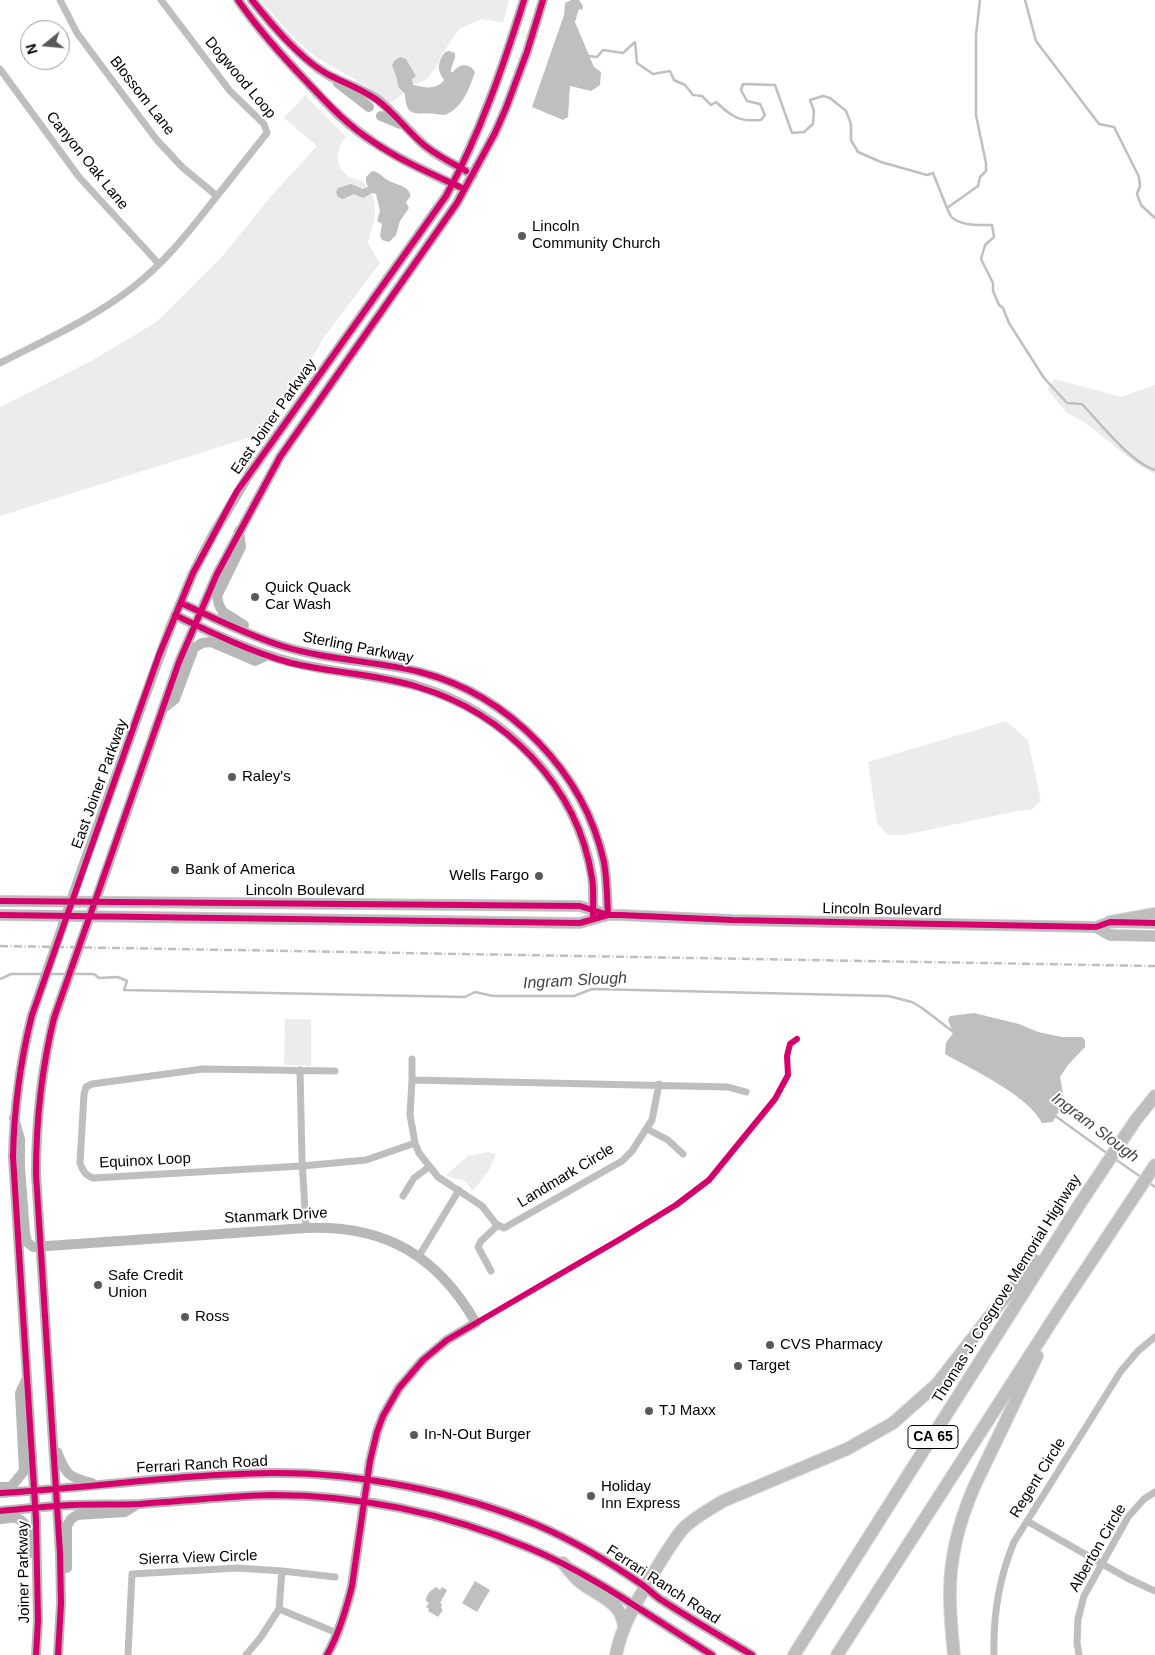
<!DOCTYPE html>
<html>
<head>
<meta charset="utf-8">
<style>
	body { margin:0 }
	#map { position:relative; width:1155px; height:1655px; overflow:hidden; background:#fff; font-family:Arial,sans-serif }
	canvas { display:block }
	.north { position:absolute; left:20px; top:20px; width:50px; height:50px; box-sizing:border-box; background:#fff; border:1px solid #999; border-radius:50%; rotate:253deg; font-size:14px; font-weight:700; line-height:20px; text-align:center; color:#000 }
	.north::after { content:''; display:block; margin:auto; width:18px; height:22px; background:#595959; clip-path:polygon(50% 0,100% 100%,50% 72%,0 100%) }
</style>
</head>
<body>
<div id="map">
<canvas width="1155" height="1655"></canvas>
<div class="north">N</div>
</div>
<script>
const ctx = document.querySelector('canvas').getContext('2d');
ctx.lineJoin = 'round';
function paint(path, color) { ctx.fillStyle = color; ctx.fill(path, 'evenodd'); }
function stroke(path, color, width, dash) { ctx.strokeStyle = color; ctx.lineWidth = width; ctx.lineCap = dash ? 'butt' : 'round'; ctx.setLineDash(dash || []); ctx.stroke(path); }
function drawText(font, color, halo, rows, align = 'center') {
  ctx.font = font + ' Arial,sans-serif'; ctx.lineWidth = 4; ctx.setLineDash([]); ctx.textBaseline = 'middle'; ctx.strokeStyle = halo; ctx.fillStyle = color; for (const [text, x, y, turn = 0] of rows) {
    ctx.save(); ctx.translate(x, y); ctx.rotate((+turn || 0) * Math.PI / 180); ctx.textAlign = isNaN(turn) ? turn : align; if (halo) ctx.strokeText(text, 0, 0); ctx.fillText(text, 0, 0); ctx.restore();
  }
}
const green = new Path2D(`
	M 260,0 L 509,0 L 503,23 L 482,19 L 459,29 L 443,53 L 436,67 L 426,80 L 415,84 L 397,86 L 403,94 L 390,103 L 363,84 L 316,57 L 295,39 Z
	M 305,95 L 346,137 C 335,149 334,168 350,177 C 355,179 361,180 364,183 C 368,187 371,193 373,197 C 379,211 371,229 368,243 L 380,263 L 324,337 L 315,353 L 264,426 L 254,436 L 0,516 L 0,407 L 91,361 L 155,323 L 220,259 L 272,195 L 317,146 L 284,118 Z
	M 1055,379 L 1121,397 L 1155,385 L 1155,474 L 1137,464 L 1084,422 L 1067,413 L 1047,389 Z
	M 1006,721 L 1028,740 L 1041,801 L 1031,810 L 1018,811 L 904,835 L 888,835 L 877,823 L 868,762 Z
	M 285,1019 L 311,1019 L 311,1066 L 284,1065 Z
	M 488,1152 L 496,1154 L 489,1170 L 473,1191 L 464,1180 L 451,1178 L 446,1175 L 468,1156 Z`);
const water = new Path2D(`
	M 571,0 L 579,0 L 583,6 L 582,10 L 579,9 L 575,22 L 594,67 L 601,72 L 600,85 L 591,91 L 570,86 L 568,117 L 563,120 L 532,107 L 564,15 L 565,3 Z
	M 449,51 L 455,53 C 456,61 450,66 451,72 L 453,72 C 459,64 469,62 475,72 C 470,87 463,107 447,114 C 442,116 440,114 436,114 C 419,111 406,121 405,94 L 398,87 L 397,79 L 392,65 L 394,61 L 400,57 L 406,59 L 416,76 L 412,79 L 413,85 C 424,87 436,91 444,80 C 437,70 437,63 445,52 Z
	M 372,171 C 380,172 382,177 389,181 C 397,185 405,185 410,193 L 410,197 L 406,202 L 409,208 L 400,221 L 396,235 L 389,242 L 382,240 L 380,236 L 382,224 L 377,221 L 380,211 L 376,194 L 372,193 L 363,198 L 354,194 L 343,199 L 338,197 L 336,192 L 338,188 L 351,184 L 363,189 L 368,187 L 366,182 L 366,177 Z
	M 974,1013 L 1019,1024 L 1038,1032 L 1062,1037 L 1082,1037 L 1085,1040 L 1085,1047 L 1068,1065 L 1060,1077 L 1065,1105 L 1057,1114 L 1053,1122 L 1042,1123 C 1029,1096 971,1069 945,1054 L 946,1043 L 953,1033 L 948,1020 L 950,1016 Z
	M 475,1581 L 490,1590 L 477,1612 L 462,1603 Z
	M 436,1587 L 440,1590 L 442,1587 L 447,1590 L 440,1603 L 442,1604 L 441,1608 L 443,1610 L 438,1617 L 428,1611 L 429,1609 L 426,1607 L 429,1603 L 426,1601 C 426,1594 430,1591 436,1587 Z`);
const stream = new Path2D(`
	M 980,0 L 976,35 L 976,115 L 986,163 L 986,171 L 980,177 L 978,186 L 947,208 C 949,212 950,217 954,219 C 964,226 981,225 992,225 L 994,237 L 985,245 L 981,259 L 993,283 L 993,291 L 999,305 L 1003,308 L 1009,323 L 1044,378 L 1067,403 L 1082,404 C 1100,423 1131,463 1155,470
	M 1025,0 L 1036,41 L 1099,124 L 1114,127 L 1139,177 L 1140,186 L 1137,194 L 1141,205 L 1155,218
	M 589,56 L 597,57 L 603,50 L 623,53 L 635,42 L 637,63 L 653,74 L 670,71 L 674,80 L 685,85 L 693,95 L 702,96 L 711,105 L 716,102 C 732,117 739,122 761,120 L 765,115 L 760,104 L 747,101 L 741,90 L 743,84 L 775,85 L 792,133 L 804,132 L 813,124 L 814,111 L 810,100 L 823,96 L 830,98 L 846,111 L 851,124 L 851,140 L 858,152 L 881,162 L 927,175 L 933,173 L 947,208
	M 48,974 L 68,974
	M 73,974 L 94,974 L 99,978 L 118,977 L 127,981 L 124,990 L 465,997 L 475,992 L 493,996 L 574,996 L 592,989 L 888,996 L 912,1002 L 922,1008 L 956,1034
	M 0,979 L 11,974 L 43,974
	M 1054,1115 L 1108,1154
	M 1115,1159 L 1141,1177
	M 1148,1182 L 1155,1187`);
const street = new Path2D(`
	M 60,0 L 77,33 L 156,139 L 182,167 L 217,196
	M 0,69 L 79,177 L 159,264
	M 0,363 C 45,340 92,319 132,288 C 166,262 191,229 217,196 C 234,175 250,154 267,133 L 264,124 L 230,91 L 161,0
	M 412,1059 L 412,1080
	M 300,1070 L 302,1159 L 306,1228
	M 335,1071 L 203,1069 L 92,1084 L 86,1087 L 84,1094 L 80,1163 C 83,1171 85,1175 93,1178 L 302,1166 L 366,1160 L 415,1143
	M 659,1084 L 652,1120 L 632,1151 L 622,1161 L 504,1228 L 496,1224 L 482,1206 L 438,1177 L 419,1153 L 415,1143 L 410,1115 L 412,1080 L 728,1087 L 746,1092
	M 647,1129 L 668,1140 L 683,1154
	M 403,1196 L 414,1178 L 429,1167
	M 419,1256 L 459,1190
	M 491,1271 L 478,1247 L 481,1241 L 498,1225
	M 1027,1521 L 1127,1578 L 1155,1591
	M 282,1571 L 335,1577
	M 279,1609 L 337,1633
	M 128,1655 L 132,1574 L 238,1568 L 282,1571 L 279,1609 L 261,1637 L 246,1655
	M 994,1655 C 993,1616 999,1578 1014,1542 L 1121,1371 L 1138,1351 L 1155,1337
	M 1079,1655 L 1077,1643 L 1078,1619 L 1084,1596 L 1128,1517 L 1144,1499 L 1155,1492`);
const secondary = new Path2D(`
	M 238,0 C 258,29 282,56 307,82 C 327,104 347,125 372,141 C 398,159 428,172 457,186
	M 252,0 C 273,26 303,62 332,77 C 347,84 363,90 377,99 C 394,112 407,130 424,145 C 438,157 456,165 473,175
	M 338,83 L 369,107
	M 381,116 L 400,124
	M 239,531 L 241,547 L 217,596 L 219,605 L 223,612 L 244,625
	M 181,603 C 214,618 247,635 282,646 C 327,660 375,661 420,672 C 509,695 584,772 604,862 C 607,879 607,897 608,915
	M 175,615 C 212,633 251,652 291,662 C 332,673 376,674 417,686 C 505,712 576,784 592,876 C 594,889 593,904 593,917
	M 165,707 L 175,699 L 194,648 L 202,643 L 211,642 L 255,661 L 268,655
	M 82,869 L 170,628 L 193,573 L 214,533 L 248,476 L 446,196 C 480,134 503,67 524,0
	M 106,871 L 179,662 L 217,574 L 280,457 L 457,203 L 495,133 L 506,108 L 527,52 L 543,0
	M 32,1015 C 20,1062 14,1109 13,1157 L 36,1520 L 38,1621 L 36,1655
	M 54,1018 C 41,1071 36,1120 36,1174 L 60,1553 L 61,1603 L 58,1655
	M 14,1118 L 20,1139 L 20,1167 L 25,1233 L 27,1242 L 33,1247 L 306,1228 C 385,1225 437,1255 476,1323 L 447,1340 L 423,1360 L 399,1388 L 383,1416 L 377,1432 L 370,1461 L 352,1586 C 346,1610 339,1634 327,1655
	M 57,1452 C 66,1474 67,1477 92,1483
	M 1,1487 L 11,1487 L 24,1471 L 20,1393 L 26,1380
	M 0,1493 C 90,1488 180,1474 271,1473 C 356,1472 459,1492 537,1525 C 574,1541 611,1563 644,1586 C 651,1591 656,1597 663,1601 C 692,1620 722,1637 752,1655
	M 0,1511 C 24,1509 48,1506 72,1505 C 94,1504 117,1505 140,1504 C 184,1501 228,1496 272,1495 C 360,1495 448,1514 529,1548 C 594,1575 652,1618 712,1655
	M 0,1519 C 4,1519 12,1517 16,1518 C 31,1523 30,1541 31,1553
	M 67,1568 L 67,1526 L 71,1519 L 77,1515 L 125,1512 L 138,1504`);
const primary = new Path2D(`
	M 0,901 L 580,906 L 608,915
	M 0,915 L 580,923 L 608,915 L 620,915 L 732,920 L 1096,927 L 1110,922 L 1155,923
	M 1096,927 L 1110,935 L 1155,936`);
const highway = new Path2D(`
	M 1110,922 L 1155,914
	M 563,1563 C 568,1569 573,1576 579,1581 C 596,1596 622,1600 624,1627
	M 616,1655 C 622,1623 640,1596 656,1569 C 664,1556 672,1542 682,1530 C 693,1518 709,1510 723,1501 L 847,1449 L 893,1423 L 937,1384 L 1000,1303 L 1036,1261
	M 794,1655 L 1081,1202 L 1135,1121 L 1155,1096
	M 837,1655 L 1061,1307 L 1155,1165
	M 954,1655 C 952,1636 950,1616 950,1597 C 949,1558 959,1522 974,1487 L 1037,1356`);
const rail = new Path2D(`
	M 0,946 L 1155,966`);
const secondaryBridge = new Path2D(`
	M 32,1015 L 82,869
	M 54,1018 L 106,871`);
const cycleway = new Path2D(`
	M 238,0 C 258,29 282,56 307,82 C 327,103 347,125 372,141 C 399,160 430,173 460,187
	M 252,0 C 273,26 303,63 333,77 C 347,84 363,90 377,100 C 395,113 407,131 424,145 C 436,155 452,163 466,171
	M 181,603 C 214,618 247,635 282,646 C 327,660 375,661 420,672 C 509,695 584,772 604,862 C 607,879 607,897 608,915
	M 175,615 C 212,633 251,652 291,663 C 333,673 377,674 418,687 C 505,713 578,786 592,878 C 594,890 593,903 593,916
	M 0,901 L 580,906 L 608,915
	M 0,915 L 580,923 L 608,915 L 620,915 L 732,920 L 1096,927 L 1110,922 L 1155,923
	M 0,1493 C 90,1488 180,1474 271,1473 C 356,1472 459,1492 537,1525 C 574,1541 611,1563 644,1586 C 651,1591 656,1597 663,1601 C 692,1620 722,1637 752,1655
	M 0,1511 C 24,1509 48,1506 72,1505 C 94,1504 117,1505 140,1504 C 184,1501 228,1496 272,1495 C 360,1495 448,1514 529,1548 C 594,1575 652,1618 712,1655
	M 36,1655 L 38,1621 L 36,1520 L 13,1157 C 14,1109 20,1062 32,1015 L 159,655 L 193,573 L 205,551 L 237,491 L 248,476 L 446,196 C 480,134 503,67 524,0
	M 58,1655 L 61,1603 L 60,1553 L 36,1174 C 36,1120 41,1071 54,1018 L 179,662 L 217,574 L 280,457 L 457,203 L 495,133 L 506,108 L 527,52 L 543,0
	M 327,1655 C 339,1634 346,1610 352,1586 L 370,1461 L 377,1432 L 383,1416 L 399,1388 L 423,1360 L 447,1340 L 622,1238 L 676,1205 L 709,1180 L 775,1099 L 788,1075 L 787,1056 L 790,1044 L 797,1039`);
const markers = [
	[522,236,5,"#595959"],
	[255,597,5,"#595959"],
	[232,777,5,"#595959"],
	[175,870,5,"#595959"],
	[539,876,5,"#595959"],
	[98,1285,5,"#595959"],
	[185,1317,5,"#595959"],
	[770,1345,5,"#595959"],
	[738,1366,5,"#595959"],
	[649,1411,5,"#595959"],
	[414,1435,5,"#595959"],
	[591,1496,5,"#595959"]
];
const shields = [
	[933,1437,50]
];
const shieldNames = [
	["CA 65",933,1437]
];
const streetNames = [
	["Dogwood Loop",240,78,50],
	["Blossom Lane",142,96,52],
	["Canyon Oak Lane",87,161,51],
	["East Joiner Parkway",274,417,-55],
	["Sterling Parkway",358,648,11],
	["East Joiner Parkway",100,784,-70],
	["Lincoln Boulevard",305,891],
	["Lincoln Boulevard",882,910,1],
	["Equinox Loop",145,1161,-3],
	["Landmark Circle",566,1176,-31],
	["Stanmark Drive",276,1216,-3],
	["Thomas J. Cosgrove Memorial Highway",1007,1289,-58],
	["Ferrari Ranch Road",202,1465,-3],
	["Regent Circle",1038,1478,-58],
	["Alberton Circle",1098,1548,-60],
	["Sierra View Circle",198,1558,-2],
	["Joiner Parkway",24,1572,-91],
	["Ferrari Ranch Road",663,1585,33]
];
const poiNames = [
	["Lincoln",532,227],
	["Community Church",532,244],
	["Quick Quack",265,588],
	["Car Wash",265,605],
	["Raley's",242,777],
	["Bank of America",185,870],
	["Wells Fargo",529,876,"right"],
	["Safe Credit",108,1276],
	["Union",108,1293],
	["Ross",195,1317],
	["CVS Pharmacy",780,1345],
	["Target",748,1366],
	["TJ Maxx",659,1411],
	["In-N-Out Burger",424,1435],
	["Holiday",601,1487],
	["Inn Express",601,1504]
];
const waterNames = [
	["Ingram Slough",575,981,-3],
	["Ingram Slough",1095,1128,37]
];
paint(green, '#ececec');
paint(water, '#bfbfbf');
stroke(stream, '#bfbfbf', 2.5);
stroke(primary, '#dbdbdb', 12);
stroke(highway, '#dbdbdb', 14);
stroke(street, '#bebebe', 7);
stroke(secondary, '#b8b8b8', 10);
stroke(primary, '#bebebe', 11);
stroke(highway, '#bebebe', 12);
stroke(rail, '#bebebe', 2.5, [8, 2.5, 1, 2.5]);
stroke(secondaryBridge, '#b8b8b8', 10);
stroke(cycleway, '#d6006c', 6);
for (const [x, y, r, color] of markers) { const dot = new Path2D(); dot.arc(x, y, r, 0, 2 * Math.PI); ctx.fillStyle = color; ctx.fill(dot); stroke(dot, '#fff', 2); }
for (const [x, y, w] of shields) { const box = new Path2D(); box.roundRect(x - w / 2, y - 11.5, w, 23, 4); ctx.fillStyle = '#fff'; ctx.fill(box); stroke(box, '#000', 1); }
drawText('bold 14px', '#000', null, shieldNames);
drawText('15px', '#000', '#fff', streetNames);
drawText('15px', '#000', '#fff', poiNames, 'left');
drawText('italic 16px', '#444', '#fff', waterNames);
</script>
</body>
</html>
